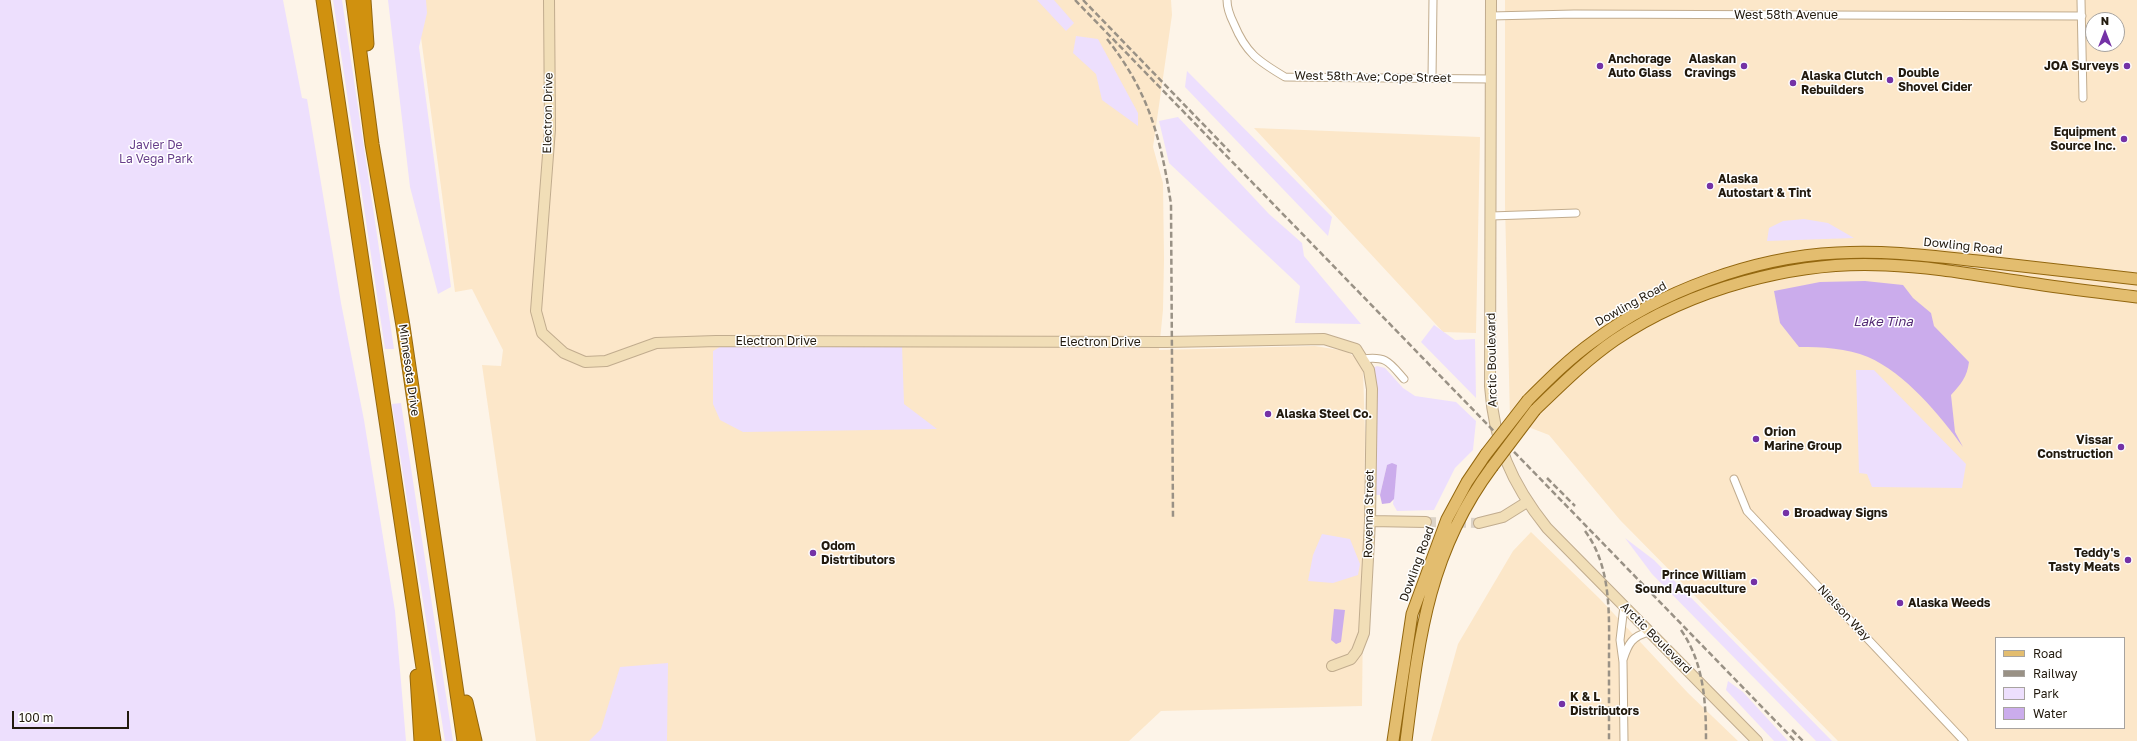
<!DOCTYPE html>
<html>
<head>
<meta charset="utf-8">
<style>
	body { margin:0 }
	#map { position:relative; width:2137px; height:741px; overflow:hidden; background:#fdf4e8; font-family:"Golos Text",sans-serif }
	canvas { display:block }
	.legend { position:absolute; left:1995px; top:637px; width:130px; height:92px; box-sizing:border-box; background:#fff; border:1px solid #a7a39f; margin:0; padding:5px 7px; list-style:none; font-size:12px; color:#221a0e }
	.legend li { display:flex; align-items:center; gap:8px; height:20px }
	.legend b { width:20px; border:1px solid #a7a39f }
	.north { position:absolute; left:2085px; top:12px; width:40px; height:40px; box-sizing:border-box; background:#fff; border:1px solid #a7a39f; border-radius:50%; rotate:0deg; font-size:11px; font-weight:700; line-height:16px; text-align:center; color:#221a0e }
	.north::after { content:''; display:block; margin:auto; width:14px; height:18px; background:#7432a6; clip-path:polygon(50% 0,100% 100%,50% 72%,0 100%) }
	.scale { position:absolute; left:12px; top:711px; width:117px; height:18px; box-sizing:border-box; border:2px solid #221a0e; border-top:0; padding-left:5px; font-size:12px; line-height:14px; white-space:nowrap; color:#221a0e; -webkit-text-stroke:3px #fff; paint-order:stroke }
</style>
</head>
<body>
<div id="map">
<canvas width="2137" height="741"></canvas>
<ul class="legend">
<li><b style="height:5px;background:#e3bd6f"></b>Road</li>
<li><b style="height:5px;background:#999185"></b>Railway</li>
<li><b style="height:11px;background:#eddffd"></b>Park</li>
<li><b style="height:11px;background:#cbacec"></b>Water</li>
</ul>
<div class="north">N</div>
<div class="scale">100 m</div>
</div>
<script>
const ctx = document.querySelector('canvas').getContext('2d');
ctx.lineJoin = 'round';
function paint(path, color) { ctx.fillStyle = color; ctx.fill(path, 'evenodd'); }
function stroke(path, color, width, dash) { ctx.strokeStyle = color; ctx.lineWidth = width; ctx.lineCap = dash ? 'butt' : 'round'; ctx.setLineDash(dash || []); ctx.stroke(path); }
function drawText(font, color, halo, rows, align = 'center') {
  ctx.font = font + ' "Golos Text",sans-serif'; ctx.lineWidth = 3; ctx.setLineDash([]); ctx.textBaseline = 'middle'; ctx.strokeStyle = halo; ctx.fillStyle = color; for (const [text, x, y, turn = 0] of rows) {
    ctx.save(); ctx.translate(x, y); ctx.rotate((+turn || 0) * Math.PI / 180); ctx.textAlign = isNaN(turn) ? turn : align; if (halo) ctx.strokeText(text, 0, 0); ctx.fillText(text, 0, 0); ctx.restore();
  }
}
const built = new Path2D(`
	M 416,0 L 1171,0 L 1172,15 L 1153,147 L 1163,183 L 1164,259 L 1163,310 L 1159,350 L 1315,346 L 1346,351 L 1358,359 L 1363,370 L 1365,434 L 1362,706 L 1161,711 L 1129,741 L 536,741 L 482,365 L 501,366 L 503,350 L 472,289 L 455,292 Z
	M 1505,0 L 2137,0 L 2137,741 L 1838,741 L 1620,520 L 1549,435 L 1510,420 L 1505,205 ZM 2093,20 L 2117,20 L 2117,44 L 2093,44 ZM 1996,638 L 2124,638 L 2124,728 L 1996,728 Z
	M 1254,128 L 1480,137 L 1476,333 L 1443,332 Z
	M 1531,532 L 1600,599 L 1688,693 L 1738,741 L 1431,741 L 1458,644 L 1513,551 Z`);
const green = new Path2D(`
	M 0,0 L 283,0 L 302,98 L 307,99 L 341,303 L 364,420 L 395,611 L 406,741 L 0,741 Z
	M 333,0 L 342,0 L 394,349 L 385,349 Z
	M 388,0 L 426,0 L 427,13 L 419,47 L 451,287 L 438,294 L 410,187 Z
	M 1037,0 L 1054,0 L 1074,23 L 1066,31 Z
	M 1076,36 L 1098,39 L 1138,113 L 1138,126 L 1102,100 L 1096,74 L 1073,53 Z
	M 1187,71 L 1332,217 L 1328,236 L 1185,87 Z
	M 1178,117 L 1269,214 L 1302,243 L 1304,256 L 1361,324 L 1295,323 L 1300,286 L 1169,163 L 1159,121 Z
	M 1804,219 L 1828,223 L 1854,238 L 1767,241 L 1769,228 L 1783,221 Z
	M 1434,325 L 1455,340 L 1475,339 L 1476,398 L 1421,342 Z
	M 725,344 L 902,345 L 904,404 L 937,429 L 743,432 L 720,420 L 713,404 L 713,351 Z
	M 1377,366 L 1385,368 L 1403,388 L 1415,396 L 1456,402 L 1476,421 L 1473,450 L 1455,468 L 1434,510 L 1397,511 L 1393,504 L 1397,465 L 1387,465 L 1380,495 L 1375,495 L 1373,368 Z
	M 1856,370 L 1874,370 L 1966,464 L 1962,488 L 1872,487 L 1867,474 L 1859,473 Z
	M 401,403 L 453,741 L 445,741 L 392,404 Z
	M 1322,534 L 1350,539 L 1360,564 L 1358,575 L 1333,583 L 1308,581 L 1313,555 Z
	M 1625,538 L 1654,560 L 1832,741 L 1816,741 L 1652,574 Z
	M 668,663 L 667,741 L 589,741 L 601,729 L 620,667 Z
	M 1728,681 L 1743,692 L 1788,741 L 1774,741 L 1726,690 Z`);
const water = new Path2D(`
	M 1865,281 L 1903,285 L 1913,298 L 1931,313 L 1934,326 L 1969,362 C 1967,377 1961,384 1951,395 L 1955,432 L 1963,447 C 1940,415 1905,373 1868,357 C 1847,348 1822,347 1799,347 L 1780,323 L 1774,291 L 1820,282 Z
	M 1392,463 L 1397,465 L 1394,499 L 1390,503 L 1382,504 L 1380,495 L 1387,465 Z
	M 1334,609 L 1345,610 L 1341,642 L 1336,644 L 1331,640 Z`);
const secondaryTunnel = new Path2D(`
	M 1426,522 L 1479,523`);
const street = new Path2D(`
	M 1227,0 C 1227,9 1230,16 1234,24 C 1246,53 1258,61 1285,77 L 1490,79
	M 2081,0 L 2083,98
	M 1491,16 L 1574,14 L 2082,16
	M 1432,78 L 1433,0
	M 1491,216 L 1576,213
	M 1363,359 C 1387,356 1389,362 1404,379
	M 1734,479 L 1747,511 L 1964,741
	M 1623,660 C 1628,644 1632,636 1649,632
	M 1624,741 L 1623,662 L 1620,640 L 1624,606`);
const secondary = new Path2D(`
	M 549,0 L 550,129 L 536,311 L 542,333 L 564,353 L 585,362 L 606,361 L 656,343 L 716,341 L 1166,342 L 1324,339 L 1356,349 L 1369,370 L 1372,389 L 1370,521 L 1364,633 L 1357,651 L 1351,659 L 1332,666
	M 1491,0 L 1490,386 C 1494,443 1511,483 1547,528 L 1757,741
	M 1370,521 L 1426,522
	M 1479,523 L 1503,517 L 1527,502`);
const primary = new Path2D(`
	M 1528,400 C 1549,379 1570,358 1594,341 C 1660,291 1754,257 1837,253 C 1884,250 1931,256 1978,261 C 2031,267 2084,273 2137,279
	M 1535,410 C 1561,385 1586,360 1615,340 C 1690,289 1796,260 1886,265 C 1937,267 1987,277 2037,284 C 2070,289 2104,293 2137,297
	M 1393,741 L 1412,614 L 1447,519 L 1467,482 L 1486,454
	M 1406,741 C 1419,638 1428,553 1492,467`);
const highway = new Path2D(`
	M 323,0 L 434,741
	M 353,0 L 372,144 L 403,326 L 464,741
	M 364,0 L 367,44
	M 417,676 L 421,741
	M 466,702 L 475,741`);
const rail = new Path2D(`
	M 1075,0 L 1795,741
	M 1083,0 L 1230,152
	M 1107,39 C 1149,92 1161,139 1171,204 L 1173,519
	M 1547,478 L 1575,506
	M 1585,531 C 1612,567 1609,616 1609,658 C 1609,686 1609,713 1609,741
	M 1681,630 C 1704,663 1706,702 1706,741
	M 1792,730 L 1803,741`);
const primaryBridge = new Path2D(`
	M 1486,454 L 1528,400
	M 1492,467 L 1535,410`);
const markers = [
	[1600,66,4,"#7432a6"],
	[1744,66,4,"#7432a6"],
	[2127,66,4,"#7432a6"],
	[1890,80,4,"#7432a6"],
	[1793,83,4,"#7432a6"],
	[2124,139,4,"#7432a6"],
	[1710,186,4,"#7432a6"],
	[1268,414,4,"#7432a6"],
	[1756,439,4,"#7432a6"],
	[2121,447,4,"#7432a6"],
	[1786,513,4,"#7432a6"],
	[813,553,4,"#7432a6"],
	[2128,560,4,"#7432a6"],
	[1754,582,4,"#7432a6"],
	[1900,603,4,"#7432a6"],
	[1562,704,4,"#7432a6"]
];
const streetNames = [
	["West 58th Avenue",1786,15],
	["West 58th Ave; Cope Street",1373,77,1],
	["Electron Drive",548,113,-89],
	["Dowling Road",1963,246,6],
	["Dowling Road",1631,304,-29],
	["Electron Drive",776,341],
	["Electron Drive",1100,342],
	["Arctic Boulevard",1492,360,-91],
	["Minnesota Drive",409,370,82],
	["Rovenna Street",1369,514,-89],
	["Dowling Road",1417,564,-70],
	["Nielson Way",1844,613,47],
	["Arctic Boulevard",1656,638,45]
];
const poiNames = [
	["Anchorage",1608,59],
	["Auto Glass",1608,73],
	["Alaskan",1736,59,"right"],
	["Cravings",1736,73,"right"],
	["JOA Surveys",2119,66,"right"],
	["Double",1898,73],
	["Shovel Cider",1898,87],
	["Alaska Clutch",1801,76],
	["Rebuilders",1801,90],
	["Equipment",2116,132,"right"],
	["Source Inc.",2116,146,"right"],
	["Alaska",1718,179],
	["Autostart & Tint",1718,193],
	["Alaska Steel Co.",1276,414],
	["Orion",1764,432],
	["Marine Group",1764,446],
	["Vissar",2113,440,"right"],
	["Construction",2113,454,"right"],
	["Broadway Signs",1794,513],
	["Odom",821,546],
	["Distrtibutors",821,560],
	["Teddy's",2120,553,"right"],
	["Tasty Meats",2120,567,"right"],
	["Prince William",1746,575,"right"],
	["Sound Aquaculture",1746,589,"right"],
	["Alaska Weeds",1908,603],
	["K & L",1570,697],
	["Distributors",1570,711]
];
const parkNames = [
	["Javier De",156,145],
	["La Vega Park",156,159]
];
const waterNames = [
	["Lake Tina",1883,322]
];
paint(built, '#fce7c9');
paint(green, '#eddffd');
paint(water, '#cbacec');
stroke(secondaryTunnel, '#dcd3c7', 10, [10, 5]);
stroke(street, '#c1ac8e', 9);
stroke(secondary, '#c1ac8e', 12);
stroke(primary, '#93670f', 13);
stroke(highway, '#93670f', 15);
stroke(street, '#fff', 7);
stroke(secondary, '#f1deb7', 10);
stroke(primary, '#e3bd6f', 11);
stroke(highway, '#d0910f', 13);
stroke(rail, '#999185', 2.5, [6, 3]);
stroke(primaryBridge, '#93670f', 13, []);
stroke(primaryBridge, '#e3bd6f', 11);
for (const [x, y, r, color] of markers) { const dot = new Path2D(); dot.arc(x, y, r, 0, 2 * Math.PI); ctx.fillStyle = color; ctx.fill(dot); stroke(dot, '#fff', 1.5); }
drawText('12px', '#221a0e', '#fff', streetNames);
drawText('bold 12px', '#221a0e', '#fff', poiNames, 'left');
drawText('12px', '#673e8a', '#fff', parkNames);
drawText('italic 13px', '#532a74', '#fff', waterNames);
</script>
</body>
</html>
